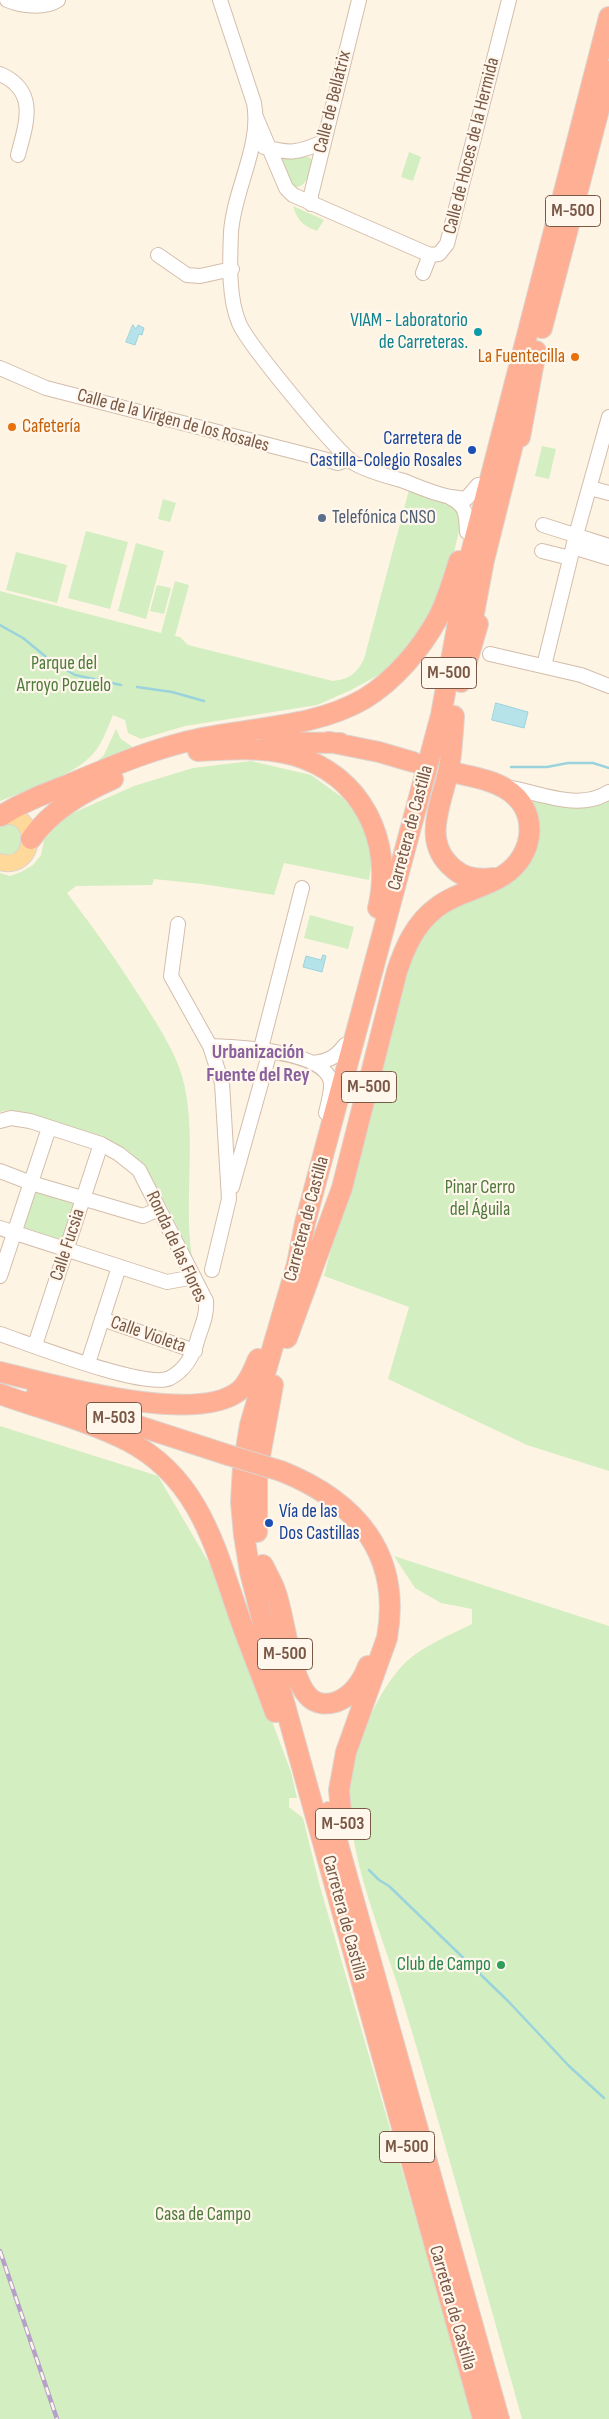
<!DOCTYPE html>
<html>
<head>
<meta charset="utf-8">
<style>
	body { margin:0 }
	canvas { display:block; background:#fef4e4 }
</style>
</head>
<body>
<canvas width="609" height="2419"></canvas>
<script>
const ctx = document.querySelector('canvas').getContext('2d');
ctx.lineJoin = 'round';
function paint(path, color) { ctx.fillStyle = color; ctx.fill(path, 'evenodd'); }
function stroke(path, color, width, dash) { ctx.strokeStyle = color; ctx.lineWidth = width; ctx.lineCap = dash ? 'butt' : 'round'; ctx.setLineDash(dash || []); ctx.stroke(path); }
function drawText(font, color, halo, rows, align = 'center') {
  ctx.font = font + ' "Sofia Sans Condensed",sans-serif'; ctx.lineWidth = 4.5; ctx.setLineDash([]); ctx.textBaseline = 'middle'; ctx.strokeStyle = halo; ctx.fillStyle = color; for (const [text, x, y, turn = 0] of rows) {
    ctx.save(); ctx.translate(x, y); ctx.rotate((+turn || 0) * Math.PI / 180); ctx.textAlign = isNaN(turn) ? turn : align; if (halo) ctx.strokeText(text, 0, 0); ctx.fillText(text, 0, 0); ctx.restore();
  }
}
const green = new Path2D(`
	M 409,152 L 421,157 L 413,181 L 401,177 Z
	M 282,156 C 292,158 302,154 311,158 C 312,169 308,186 296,187 L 291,183 L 281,159 Z
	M 293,206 L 324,220 L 317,231 C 303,226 297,220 293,206 Z
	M 542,446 L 556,449 L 549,479 L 535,476 Z
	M 409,490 L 453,504 L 462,518 L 444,595 L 393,667 L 351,690 L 317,705 L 185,726 L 141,739 L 128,733 L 125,720 L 113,715 C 107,729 102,745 91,756 C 71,777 27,790 0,801 L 0,591 L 161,633 L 175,581 L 189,585 L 175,636 L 180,637 L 188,645 L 333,681 C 350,679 356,674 364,659 Z
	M 163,499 L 176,503 L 170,522 L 158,519 Z
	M 86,531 L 128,542 L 110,609 L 68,598 Z
	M 136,543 L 164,551 L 146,619 L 118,611 Z
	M 16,552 L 67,565 L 57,603 L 6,590 Z
	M 157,585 L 171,588 L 164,614 L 150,611 Z
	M 116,729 L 121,739 L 134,748 L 92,766 L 104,755 Z
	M 251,761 L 311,775 L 343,798 L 362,821 L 373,854 L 369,880 L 284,863 L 274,895 L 202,884 L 154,879 L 152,885 L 76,886 L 67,893 C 96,931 122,968 147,1008 C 160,1029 175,1052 182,1076 C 198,1132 183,1199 192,1257 C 177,1228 151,1164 124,1148 C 103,1136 77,1131 55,1124 C 37,1118 19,1106 0,1112 L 0,873 L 10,876 L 21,872 L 33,865 L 41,855 L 44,840 L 64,817 L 134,786 L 193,768 Z
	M 529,795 C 556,804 583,816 609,798 L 609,1471 L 527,1445 L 388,1379 L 409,1307 L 324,1276 L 402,977 L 428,921 L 518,873 Z
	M 11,823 L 20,829 L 23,844 C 16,853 11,857 0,853 L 0,825 Z
	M 310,915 L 354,927 L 348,949 L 304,938 Z
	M 33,1190 L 76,1205 L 62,1245 L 19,1230 Z
	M 0,1426 L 158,1476 L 219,1580 L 291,1772 L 297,1798 L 289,1798 L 289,1807 L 303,1818 L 319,1883 L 474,2419 L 0,2419 Z
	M 394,1556 L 609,1626 L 609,2419 L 522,2419 C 483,2280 445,2140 403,2002 C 384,1939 347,1857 350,1791 C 352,1750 377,1689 407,1661 C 425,1645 450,1635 472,1624 L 472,1609 L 441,1603 L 415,1588 Z`);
const water = new Path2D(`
	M 133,325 L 136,329 L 138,325 L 144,328 L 142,335 L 139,334 L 135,345 L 126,342 Z
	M 496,703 L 528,712 L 524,728 L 492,720 Z
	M 323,955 L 326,956 L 322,972 L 303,967 L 306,956 L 321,960 Z`);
const stream = new Path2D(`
	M 0,625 L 23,638 L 51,661 L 75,675 L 121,685
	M 137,687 L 172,692 L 204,701
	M 511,767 L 547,767 L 568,763 L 593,763 L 609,768
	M 369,1870 L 379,1880 L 389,1886 L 508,2001 L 569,2066 L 604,2098`);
const minor = new Path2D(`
	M 7,0 C 21,6 44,9 58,0
	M 220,0 L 254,103 C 262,145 234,189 231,232 C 230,260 228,297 239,323 C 247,343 336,451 354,463 C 369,472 387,476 404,481 C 419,487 435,494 451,497 L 466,499 L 478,485
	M 0,74 C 39,91 26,124 18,155
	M 256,117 L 286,188 L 293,195 L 430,255 L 439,254 L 447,244 L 509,0
	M 264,147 C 290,154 298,153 323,142
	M 311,204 L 311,195 L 359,0
	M 158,255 L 187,275 L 200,276 L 232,269
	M 423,273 L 430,255
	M 0,368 L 46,388 L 331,461 L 338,463 L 349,459
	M 590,488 L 609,493
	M 451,498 C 467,506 466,515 467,532
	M 543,525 L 609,546
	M 573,547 L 609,558
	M 542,551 L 570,558
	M 490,654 L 581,675 L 609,686
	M 544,666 L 576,535 L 609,417
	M 506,787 C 539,792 578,812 609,792
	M 178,924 L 171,976 L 210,1046 L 222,1083 L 229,1199 L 212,1270
	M 210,1046 C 236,1047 324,1050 331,1082 C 332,1090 328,1104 326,1113
	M 261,1048 L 302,888
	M 313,1063 C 328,1061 335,1058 345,1045
	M 0,1121 L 11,1118 L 30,1121 L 101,1144 L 119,1154 L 139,1170 L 206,1301 C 207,1316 202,1325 198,1338 C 194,1354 185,1370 170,1378 C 146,1390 30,1344 0,1334
	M 0,1171 L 31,1183 L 143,1216 L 159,1209
	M 232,1187 L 270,1051
	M 0,1228 L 167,1282 L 194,1277
	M 0,1276 L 49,1128
	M 102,1319 L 195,1351
	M 35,1345 L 101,1144
	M 88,1363 L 119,1267`);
const major = new Path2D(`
	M 0,817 C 42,808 37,873 0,862`);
const highway = new Path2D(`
	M 542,328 L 609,71
	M 520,437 L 536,351
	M 470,634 L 484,560 L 518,424
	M 461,682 L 478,624
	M 454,716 C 453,732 452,747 450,762 C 445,799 418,840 454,869 C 465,879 479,880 494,878
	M 269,742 L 340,743
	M 329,742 L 379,752 L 413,762
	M 198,751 C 230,749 262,747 293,755 C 362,775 394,841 378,908
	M 1,816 C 22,802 47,793 70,784 C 115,765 154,748 202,738 C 255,727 316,727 364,699 C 394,681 421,649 438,618 C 447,601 453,580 459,561
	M 31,839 C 51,810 82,793 113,779
	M 287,1338 L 342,1188 L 397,971 C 405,947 415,924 436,908 C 456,892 483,889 504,875 C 535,855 540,810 506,789 C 492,780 473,777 456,773
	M 0,1372 C 52,1384 195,1426 239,1391 C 248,1384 254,1369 258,1359
	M 37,1393 L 228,1455
	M 0,1394 C 41,1409 89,1421 128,1441 C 199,1478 215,1547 239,1616 C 250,1648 264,1680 275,1712
	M 281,1471 C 356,1501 402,1554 387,1638 L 346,1752 L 339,1790 L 343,1831
	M 257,1532 L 257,1472 L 273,1385
	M 263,1565 C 267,1574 273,1583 276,1593 C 285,1619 290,1677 308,1696 C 315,1704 326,1705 336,1702 C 352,1696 362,1682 368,1666
	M 329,1812 L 499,2419
	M 483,2419 L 274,1666 L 250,1572 L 244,1535 L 241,1502 L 243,1467 L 250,1425 L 297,1264 L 305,1223 L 441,715 L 470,557 L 609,17`);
const rail = new Path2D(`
	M 0,2251 L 57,2419`);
const highwayBridge = new Path2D(`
	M 228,1455 L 281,1471`);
const markers = [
	[478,332,5,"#0f9aa8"],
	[575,357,5,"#e8710a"],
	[12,427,5,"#e8710a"],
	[472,450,5,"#1a4fb4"],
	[322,518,5,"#5c6f8a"],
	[269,1523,5,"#1a4fb4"],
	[501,1965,5,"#2e9e5b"]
];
const shields = [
	[573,211,55],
	[449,673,55],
	[369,1087,55],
	[114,1418,55],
	[285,1654,55],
	[343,1824,55],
	[407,2147,55]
];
const shieldNames = [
	["M-500",573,211],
	["M-500",449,673],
	["M-500",369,1087],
	["M-503",114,1418],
	["M-500",285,1654],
	["M-503",343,1824],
	["M-500",407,2147]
];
const streetNames = [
	["Calle de Bellatrix",333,102,-76],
	["Calle de Hoces de la Hermida",472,146,-76],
	["Calle de la Virgen de los Rosales",173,421,15],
	["Carretera de Castilla",411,828,-75],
	["Carretera de Castilla",307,1219,-75],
	["Calle Fucsia",68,1245,-72],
	["Ronda de las Flores",176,1247,65],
	["Calle Violeta",148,1335,19],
	["Carretera de Castilla",344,1918,75],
	["Carretera de Castilla",452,2308,74]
];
const cultureNames = [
	["VIAM - Laboratorio",468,321],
	["de Carreteras.",468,343]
];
const foodNames = [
	["La Fuentecilla",565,357],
	["Cafetería",22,427,"left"]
];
const transitNames = [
	["Carretera de",462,439],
	["Castilla-Colegio Rosales",462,461],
	["Vía de las",279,1512,"left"],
	["Dos Castillas",279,1534,"left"]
];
const serviceNames = [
	["Telefónica CNSO",332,518]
];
const parkNames = [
	["Parque del",64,664],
	["Arroyo Pozuelo",64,686],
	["Pinar Cerro",480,1188],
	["del Águila",480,1210],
	["Casa de Campo",203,2215]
];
const leisureNames = [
	["Club de Campo",491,1965]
];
const neighbourhoodNames = [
	["Urbanización",258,1053],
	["Fuente del Rey",258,1076]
];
paint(green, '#d3eec0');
paint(water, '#b6e3ea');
stroke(water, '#9bd3dd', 1);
stroke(stream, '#9bd3dd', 2.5);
stroke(minor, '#d4bdab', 16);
stroke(major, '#dcd4cf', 18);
stroke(highway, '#dcd4cf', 22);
stroke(minor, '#fff', 14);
stroke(major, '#ffd99a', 16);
stroke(highway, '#ffaf94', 20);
stroke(rail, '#b6a0ca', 4.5);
stroke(rail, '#fff7ec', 2.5, [8]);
stroke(highwayBridge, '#dcd4cf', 22, []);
stroke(highwayBridge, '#ffaf94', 20);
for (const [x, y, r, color] of markers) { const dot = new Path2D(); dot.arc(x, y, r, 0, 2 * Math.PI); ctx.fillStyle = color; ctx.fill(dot); stroke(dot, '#fff7ec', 2); }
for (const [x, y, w] of shields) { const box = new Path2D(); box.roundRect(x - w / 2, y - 15.5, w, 31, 4); ctx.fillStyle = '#fff7ec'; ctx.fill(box); stroke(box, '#7a5846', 1); }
drawText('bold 18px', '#7a5846', null, shieldNames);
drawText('19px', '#7a5846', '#fff7ec', streetNames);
drawText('19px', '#0d838f', '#fff7ec', cultureNames, 'right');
drawText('19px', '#c56008', '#fff7ec', foodNames, 'right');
drawText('19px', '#164399', '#fff7ec', transitNames, 'right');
drawText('19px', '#4e5e75', '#fff7ec', serviceNames, 'left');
drawText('19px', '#4e7a3b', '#fff7ec', parkNames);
drawText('19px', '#27864d', '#fff7ec', leisureNames, 'right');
drawText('bold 20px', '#89619e', '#fff7ec', neighbourhoodNames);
</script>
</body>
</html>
